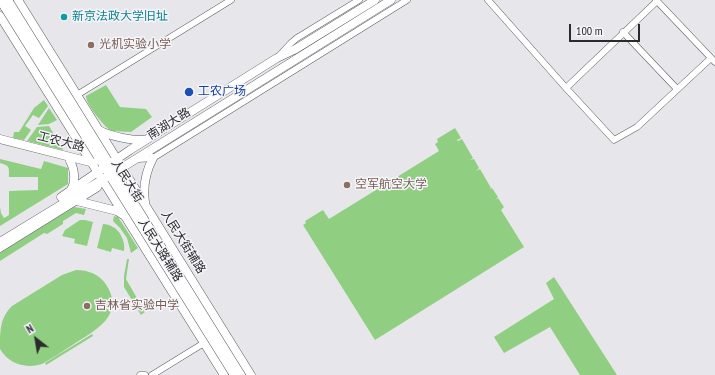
<!DOCTYPE html>
<html>
<head>
<meta charset="utf-8">
<style>
	body { margin:0 }
	#map { position:relative; width:715px; height:375px; overflow:hidden; background:#e7e7eb; font-family:"PT Sans Narrow",sans-serif }
	canvas { display:block }
	.north { position:absolute; left:16px; top:319px; width:40px; height:40px; -webkit-text-stroke:3px #f4f4f9; paint-order:stroke; rotate:329deg; font-size:11px; font-weight:700; line-height:16px; text-align:center; color:#2b2b2c }
	.north::after { content:''; display:block; margin:auto; width:14px; height:18px; background:#2b2b2c; clip-path:polygon(50% 0,100% 100%,50% 72%,0 100%) }
	.scale { position:absolute; left:569px; top:24px; width:71px; height:18px; box-sizing:border-box; border:2px solid #2b2b2c; border-top:0; padding-left:5px; font-size:12px; line-height:14px; white-space:nowrap; color:#2b2b2c; -webkit-text-stroke:3px #f4f4f9; paint-order:stroke }
</style>
</head>
<body>
<div id="map">
<canvas width="715" height="375"></canvas>
<div class="north">N</div>
<div class="scale">100 m</div>
</div>
<script>
const ctx = document.querySelector('canvas').getContext('2d');
ctx.lineJoin = 'round';
function paint(path, color) { ctx.fillStyle = color; ctx.fill(path, 'evenodd'); }
function stroke(path, color, width, dash) { ctx.strokeStyle = color; ctx.lineWidth = width; ctx.lineCap = dash ? 'butt' : 'round'; ctx.setLineDash(dash || []); ctx.stroke(path); }
function drawText(font, color, halo, rows, align = 'center') {
  ctx.font = font + ' "PT Sans Narrow","Noto Sans SC",sans-serif'; ctx.lineWidth = 3; ctx.setLineDash([]); ctx.textBaseline = 'middle'; ctx.strokeStyle = halo; ctx.fillStyle = color; for (const [text, x, y, turn = 0] of rows) {
    ctx.save(); ctx.translate(x, y); ctx.rotate((+turn || 0) * Math.PI / 180); ctx.textAlign = isNaN(turn) ? turn : align; if (halo) ctx.strokeText(text, 0, 0); ctx.fillText(text, 0, 0); ctx.restore();
  }
}
const green = new Path2D(`
	M 106,85 L 120,107 L 146,109 L 152,117 L 131,132 L 111,131 C 104,126 86,105 86,96 Z
	M 44,100 L 48,106 L 39,118 L 33,115 L 25,126 L 31,130 L 24,140 L 13,138 L 14,132 L 19,132 L 34,108 Z
	M 49,108 L 57,120 L 49,124 L 38,125 Z
	M 49,126 L 63,149 L 62,150 L 27,141 L 37,127 Z
	M 455,128 L 461,138 L 457,140 L 458,141 L 462,139 L 473,158 L 470,160 L 474,159 L 479,168 L 476,171 L 480,169 L 491,188 L 488,190 L 492,188 L 498,197 L 495,200 L 498,198 L 504,207 L 501,210 L 524,247 L 375,340 L 303,225 L 306,223 L 305,221 L 323,210 L 329,219 L 439,151 L 435,144 L 438,142 L 437,139 Z
	M 0,159 L 41,169 L 44,161 L 68,168 L 68,184 L 0,226 L 0,207 L 1,213 L 4,218 L 9,215 L 9,191 L 38,190 L 38,177 L 9,177 C 9,167 10,166 0,163 Z
	M 74,207 L 86,209 L 84,215 L 76,213 L 63,221 L 63,224 L 47,234 L 44,233 L 0,261 L 0,253 Z
	M 114,216 L 118,217 L 138,248 L 131,253 L 127,238 L 120,228 L 113,221 Z
	M 80,220 L 85,220 L 93,222 L 87,246 L 74,243 L 75,239 L 62,236 L 65,230 Z
	M 103,224 C 106,224 110,225 113,227 C 120,230 126,243 124,251 L 112,248 L 111,252 L 97,248 Z
	M 127,259 L 129,259 L 126,279 L 145,312 L 141,315 L 124,287 L 124,276 Z
	M 76,270 C 88,270 100,274 107,286 C 125,316 94,331 74,344 C 63,351 53,358 42,364 C 25,369 9,364 0,349 C 0,330 0,318 12,306 L 62,275 Z
	M 554,277 L 617,375 L 580,375 L 550,327 L 504,353 L 494,337 L 554,299 L 546,283 Z
	M 92,334 L 93,336 L 46,365 L 45,363 Z`);
const minor = new Path2D(`
	M 488,0 L 566,88 L 614,140 L 637,127 L 711,58
	M 656,0 L 715,62
	M 623,32 L 677,89
	M 279,56 L 291,43 L 297,38 L 359,0
	M 566,88 L 657,1
	M 77,95 L 231,0
	M 138,159 L 153,158 L 407,0
	M 0,249 L 98,188 L 102,180
	M 140,375 L 145,375
	M 152,375 L 204,343`);
const major = new Path2D(`
	M 0,0 L 234,375
	M 8,0 L 241,375
	M 18,0 L 251,375
	M 0,16 L 224,375
	M 99,130 C 109,136 136,142 147,139
	M 0,139 L 94,163
	M 70,191 C 76,183 75,170 70,161
	M 61,197 L 130,150 L 277,58 L 294,50 L 375,0
	M 77,201 L 117,211 L 123,215
	M 145,202 C 143,187 146,171 153,158
	M 0,242 L 136,159 L 391,0`);
const markers = [
	[64,17,4,"#0f9aa8"],
	[91,45,4,"#8d6e63"],
	[189,92,5,"#1a4fb4"],
	[347,185,4,"#8d6e63"],
	[87,306,4,"#8d6e63"]
];
const cultureNames = [
	["新京法政大学旧址",72,17]
];
const educationNames = [
	["光机实验小学",99,45],
	["空军航空大学",355,185],
	["吉林省实验中学",95,306]
];
const transitNames = [
	["工农广场",198,92]
];
const streetNames = [
	["南湖大路",169,124,-32],
	["工农大路",61,142,14],
	["人民大街",127,181,58],
	["人民大街辅路",183,242,58],
	["人民大路辅路",160,250,58]
];
paint(green, '#90ce82');
stroke(minor, '#5d5d61', 7);
stroke(major, '#5d5d61', 9);
stroke(minor, '#fff', 6);
stroke(major, '#fff', 8);
for (const [x, y, r, color] of markers) { const dot = new Path2D(); dot.arc(x, y, r, 0, 2 * Math.PI); ctx.fillStyle = color; ctx.fill(dot); stroke(dot, '#f4f4f9', 1.5); }
drawText('12px', '#0d838f', '#f4f4f9', cultureNames, 'left');
drawText('12px', '#785e54', '#f4f4f9', educationNames, 'left');
drawText('12px', '#164399', '#f4f4f9', transitNames, 'left');
drawText('12px', '#2b2b2c', '#f4f4f9', streetNames);
</script>
</body>
</html>
